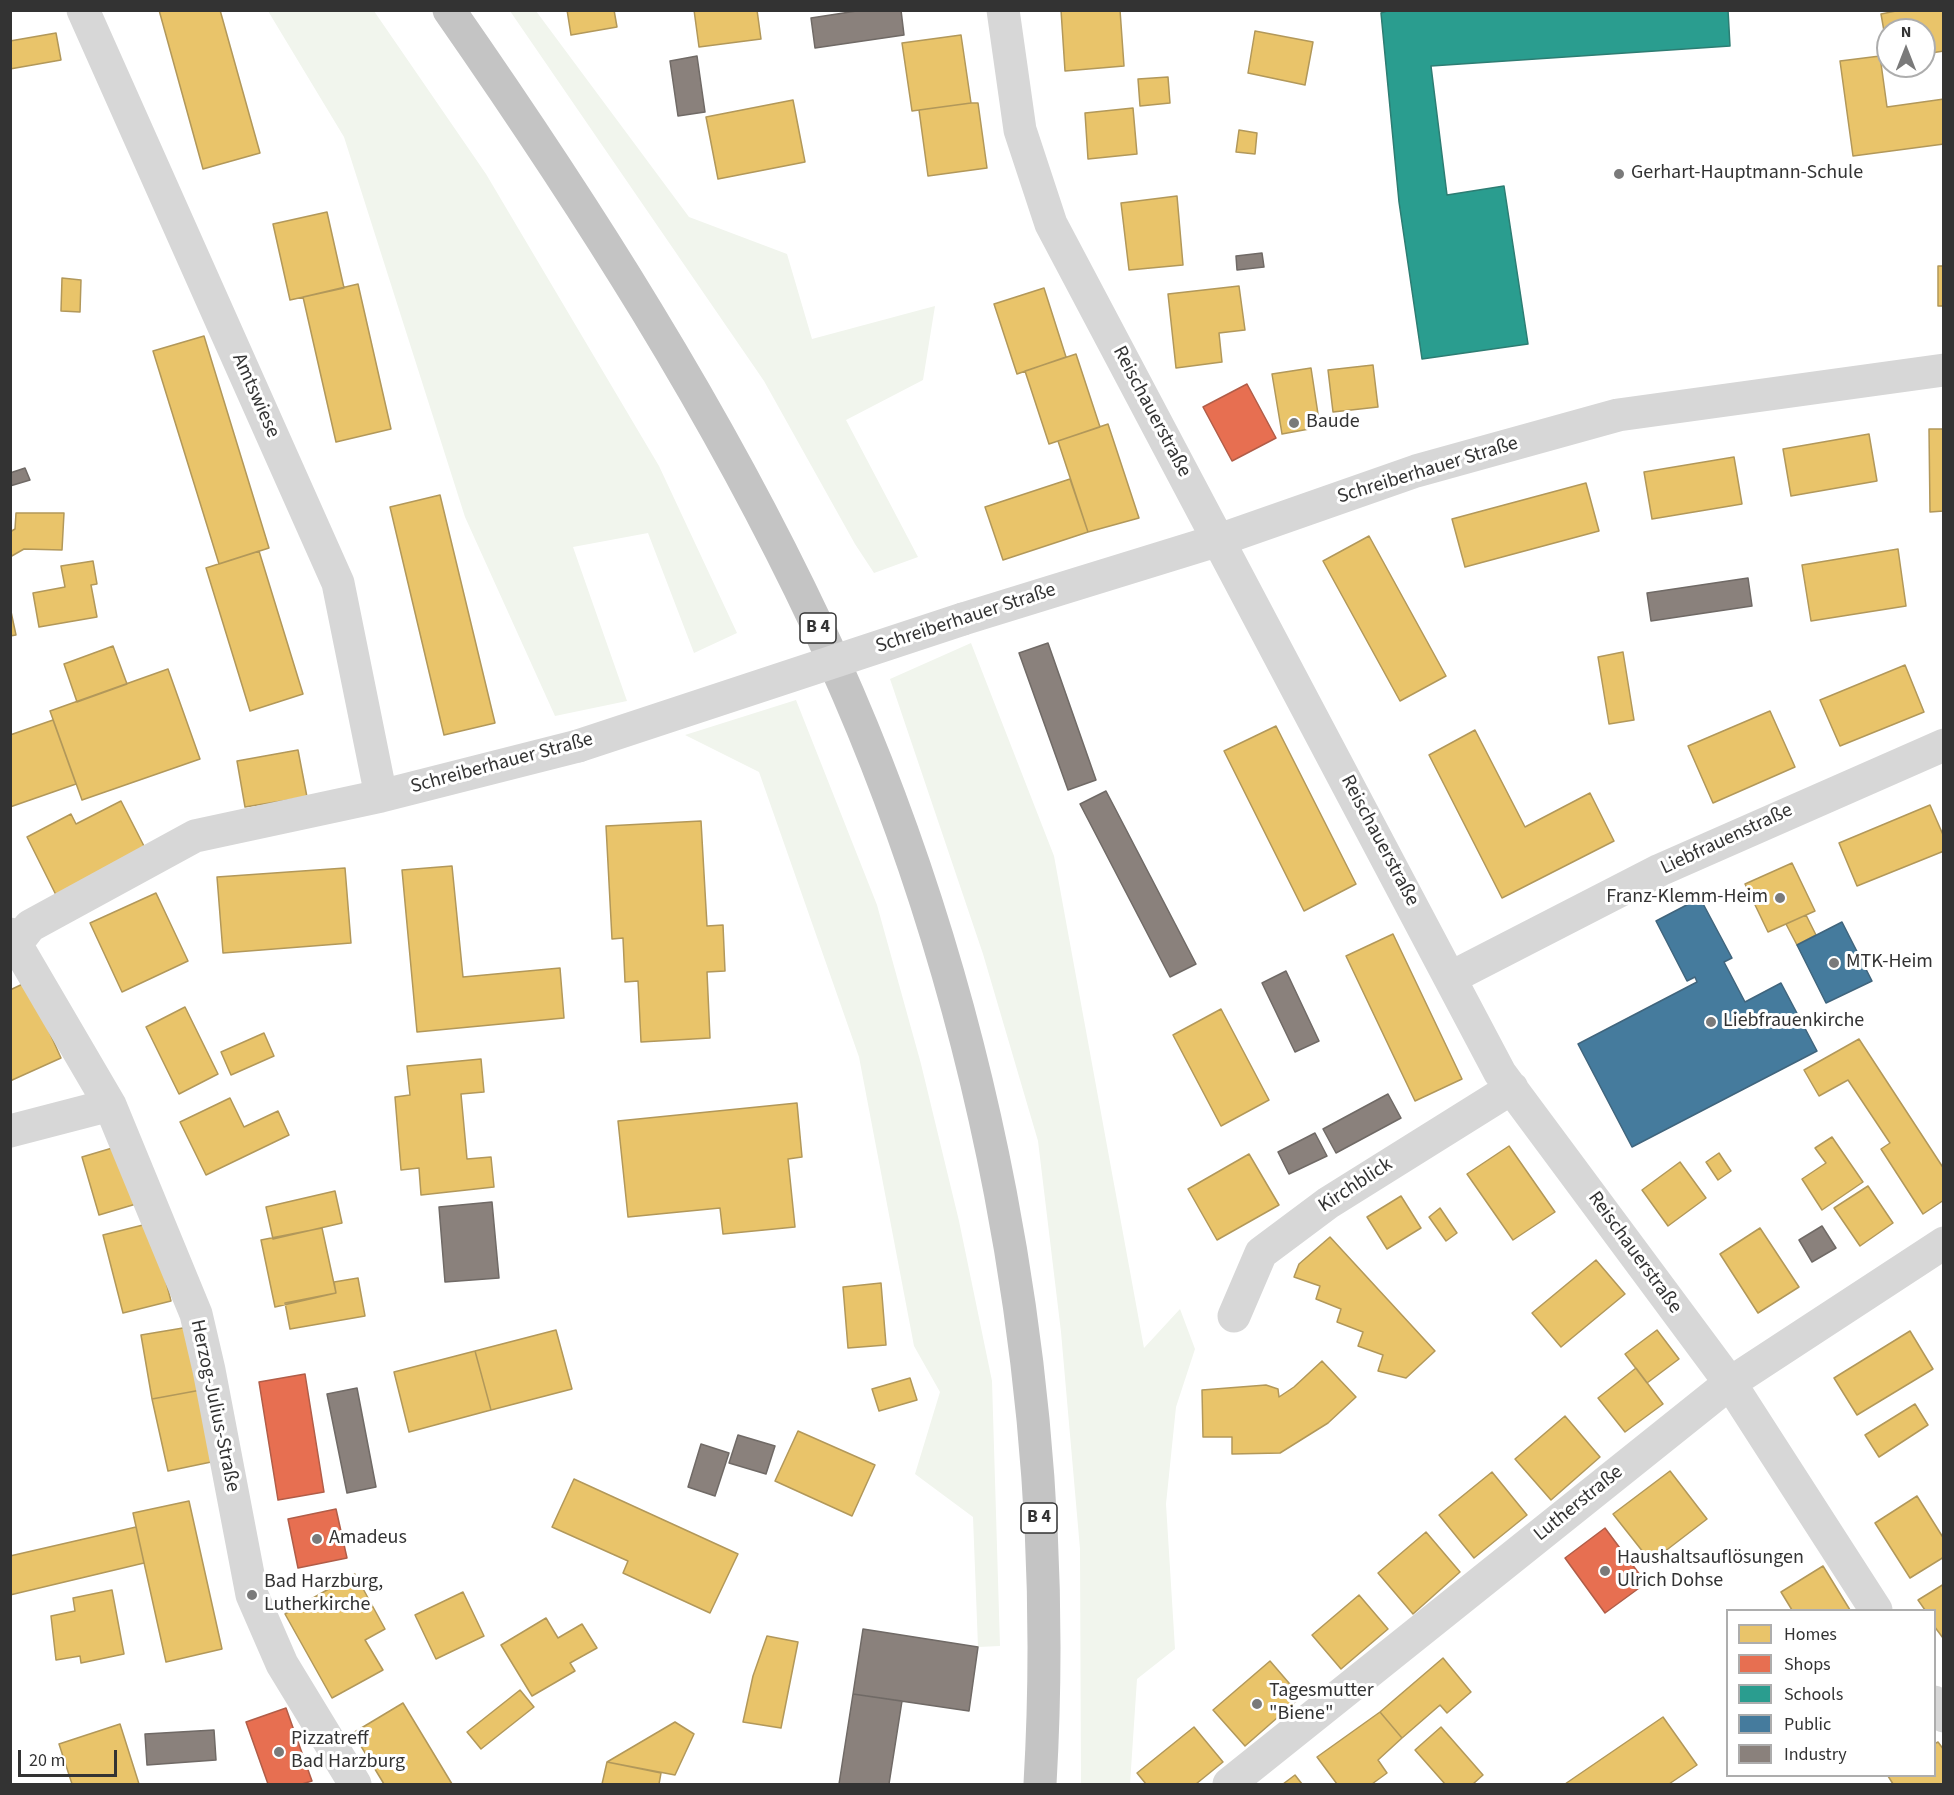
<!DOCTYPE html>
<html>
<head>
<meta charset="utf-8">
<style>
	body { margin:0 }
	#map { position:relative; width:1954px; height:1795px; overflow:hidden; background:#fff; font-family:"Source Sans 3",sans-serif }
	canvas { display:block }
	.frame { position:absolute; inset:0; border:12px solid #333; pointer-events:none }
	.legend { position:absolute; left:1726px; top:1609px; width:210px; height:168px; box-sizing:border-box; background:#fff; border:2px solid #adadad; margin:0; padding:8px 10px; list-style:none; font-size:18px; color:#333 }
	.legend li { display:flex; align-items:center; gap:12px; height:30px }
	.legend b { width:30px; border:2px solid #adadad }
	.north { position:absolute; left:1876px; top:18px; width:60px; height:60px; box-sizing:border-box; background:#fff; border:2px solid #adadad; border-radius:50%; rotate:0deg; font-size:16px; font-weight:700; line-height:24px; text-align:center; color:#333 }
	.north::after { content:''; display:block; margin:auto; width:21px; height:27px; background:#7a7a7a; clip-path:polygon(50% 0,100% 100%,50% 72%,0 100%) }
	.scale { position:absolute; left:18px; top:1750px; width:99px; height:27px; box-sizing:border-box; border:3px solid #333; border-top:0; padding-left:8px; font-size:18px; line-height:21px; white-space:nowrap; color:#333; -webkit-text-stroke:4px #fff; paint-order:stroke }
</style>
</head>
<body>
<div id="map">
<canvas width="1954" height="1795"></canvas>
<div class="frame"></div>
<ul class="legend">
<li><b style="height:16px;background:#e9c46a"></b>Homes</li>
<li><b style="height:16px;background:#e76f51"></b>Shops</li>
<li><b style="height:16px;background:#2a9d8f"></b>Schools</li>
<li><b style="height:16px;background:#457b9d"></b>Public</li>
<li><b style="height:16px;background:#8a817c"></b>Industry</li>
</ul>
<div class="north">N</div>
<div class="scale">20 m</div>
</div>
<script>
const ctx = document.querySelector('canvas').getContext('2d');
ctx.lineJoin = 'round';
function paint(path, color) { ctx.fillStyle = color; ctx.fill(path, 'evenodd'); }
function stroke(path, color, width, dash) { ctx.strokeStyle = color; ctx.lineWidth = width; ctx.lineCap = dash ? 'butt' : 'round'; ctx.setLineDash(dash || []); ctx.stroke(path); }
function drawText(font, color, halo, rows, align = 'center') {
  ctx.font = font + ' "Source Sans 3",sans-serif'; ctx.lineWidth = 6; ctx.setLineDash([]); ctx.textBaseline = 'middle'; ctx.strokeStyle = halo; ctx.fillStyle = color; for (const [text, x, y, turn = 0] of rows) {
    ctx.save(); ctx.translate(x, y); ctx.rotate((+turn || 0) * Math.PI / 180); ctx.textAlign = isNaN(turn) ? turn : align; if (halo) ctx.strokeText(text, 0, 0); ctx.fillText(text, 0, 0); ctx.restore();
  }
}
const green = new Path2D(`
	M 268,11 L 374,11 L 486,174 L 659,466 L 737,633 L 694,653 L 648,533 L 573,547 L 627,701 L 555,716 L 465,517 L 344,137 Z
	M 510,11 L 536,11 L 689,217 L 787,254 L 812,339 L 935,306 L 923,380 L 846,420 L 918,557 L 874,573 L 855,544 L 764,381 Z
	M 971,643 L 1054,856 L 1144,1348 L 1180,1309 L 1195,1349 L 1176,1407 L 1166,1504 L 1175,1649 L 1137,1679 L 1130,1784 L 1081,1784 L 1080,1549 L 1061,1332 L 1038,1141 L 983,954 L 890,679 Z
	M 796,700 L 877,905 L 921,1064 L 959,1221 L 992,1381 L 1000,1646 L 978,1647 L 973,1517 L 915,1474 L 940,1392 L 914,1346 L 859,1057 L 759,772 L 685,735 Z`);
const homes = new Path2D(`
	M 159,10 L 220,10 L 260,153 L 203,169 Z
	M 567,10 L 614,10 L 617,27 L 571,35 Z
	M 694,10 L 757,10 L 761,39 L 699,47 Z
	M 1061,10 L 1120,10 L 1124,66 L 1065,71 Z
	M 1901,10 L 1944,10 L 1944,51 L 1924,54 L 1924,30 L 1888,30 L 1888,54 L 1881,14 Z
	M 1255,31 L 1313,42 L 1305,85 L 1248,73 Z
	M 56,33 L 61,60 L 10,69 L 10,41 Z
	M 961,35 L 971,103 L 912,111 L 902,43 Z
	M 1880,56 L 1887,107 L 1944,99 L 1944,144 L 1853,156 L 1840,61 Z
	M 1168,77 L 1170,103 L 1140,106 L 1138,79 Z
	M 793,100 L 805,162 L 718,179 L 706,117 Z
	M 971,103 L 978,103 L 987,168 L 928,176 L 919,110 Z
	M 1133,108 L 1137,154 L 1088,159 L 1085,113 Z
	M 1239,130 L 1257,133 L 1255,154 L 1236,152 Z
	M 1177,196 L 1183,265 L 1129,270 L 1121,203 Z
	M 327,212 L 344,288 L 290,300 L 273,224 Z
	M 1938,266 L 1944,266 L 1944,306 L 1938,306 Z
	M 62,278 L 81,280 L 80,312 L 61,311 Z
	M 358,284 L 391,429 L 336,442 L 303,297 Z
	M 1239,286 L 1245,330 L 1219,333 L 1222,362 L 1176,368 L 1168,294 Z
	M 1044,288 L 1066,357 L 1017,374 L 994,304 Z
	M 204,336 L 269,548 L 219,564 L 153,351 Z
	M 1076,354 L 1100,427 L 1049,444 L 1025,371 Z
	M 1373,365 L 1378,407 L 1333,412 L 1328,370 Z
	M 1311,368 L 1320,427 L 1282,434 L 1272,374 Z
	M 1108,424 L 1139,518 L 1088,532 L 1058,441 Z
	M 1929,429 L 1944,429 L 1944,511 L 1930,512 Z
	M 1869,434 L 1877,481 L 1791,496 L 1783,449 Z
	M 1734,457 L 1742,504 L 1652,519 L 1644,472 Z
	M 1070,479 L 1088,532 L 1003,560 L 985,507 Z
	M 1586,483 L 1599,531 L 1465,567 L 1452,519 Z
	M 440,495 L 495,723 L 444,735 L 390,507 Z
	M 16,513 L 64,513 L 62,550 L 24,549 L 10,557 L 10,532 L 15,529 Z
	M 1369,536 L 1446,676 L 1400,701 L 1323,561 Z
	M 1898,549 L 1906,606 L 1811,621 L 1802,565 Z
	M 259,551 L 303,694 L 250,711 L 206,568 Z
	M 93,561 L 97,584 L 91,585 L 97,617 L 39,627 L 33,593 L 65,587 L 61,566 Z
	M 10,607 L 16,635 L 10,636 Z
	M 113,646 L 127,684 L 77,702 L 64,664 Z
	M 1623,652 L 1634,720 L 1609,724 L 1598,657 Z
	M 1905,665 L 1924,712 L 1840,746 L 1820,700 Z
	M 168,669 L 200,759 L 82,800 L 50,711 Z
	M 1770,711 L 1795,767 L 1713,803 L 1688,746 Z
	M 53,720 L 76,784 L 10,807 L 10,735 Z
	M 1276,726 L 1356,884 L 1304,911 L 1224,751 Z
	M 1475,730 L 1525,827 L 1590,793 L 1614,841 L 1502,898 L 1429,755 Z
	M 298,750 L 307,797 L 245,807 L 237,761 Z
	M 121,801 L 146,850 L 56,895 L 27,837 L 71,814 L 76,824 Z
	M 1930,805 L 1944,837 L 1944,851 L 1857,886 L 1839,843 Z
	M 701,821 L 707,926 L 723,925 L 725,971 L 707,972 L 710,1038 L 641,1042 L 638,981 L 625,982 L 623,938 L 612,939 L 606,826 Z
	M 1792,863 L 1815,911 L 1768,932 L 1745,884 Z
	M 452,866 L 463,977 L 560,968 L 564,1018 L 417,1032 L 402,870 Z
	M 345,868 L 351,943 L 223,953 L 217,877 Z
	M 156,893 L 188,961 L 122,992 L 90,923 Z
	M 1806,915 L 1816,935 L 1797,945 L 1786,924 Z
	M 1393,934 L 1462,1079 L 1415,1101 L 1346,956 Z
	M 27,982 L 61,1058 L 10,1081 L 10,990 Z
	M 185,1007 L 218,1074 L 179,1094 L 146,1027 Z
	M 1221,1009 L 1269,1100 L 1221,1126 L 1173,1035 Z
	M 264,1033 L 274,1056 L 231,1075 L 221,1052 Z
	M 1859,1039 L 1944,1169 L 1944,1200 L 1923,1214 L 1881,1149 L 1890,1143 L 1848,1080 L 1819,1096 L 1804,1070 Z
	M 481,1059 L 484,1092 L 461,1094 L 467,1159 L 491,1157 L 494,1187 L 421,1195 L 419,1168 L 401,1170 L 395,1097 L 410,1095 L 407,1066 Z
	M 230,1098 L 244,1127 L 278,1111 L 289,1135 L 206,1175 L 180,1122 Z
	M 797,1103 L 802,1157 L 788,1159 L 795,1227 L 723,1234 L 720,1208 L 628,1217 L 618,1121 Z
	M 1832,1137 L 1863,1182 L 1822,1210 L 1802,1179 L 1826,1163 L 1815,1148 Z
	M 119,1146 L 136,1204 L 99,1215 L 82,1157 Z
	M 1509,1146 L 1555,1212 L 1513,1240 L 1467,1174 Z
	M 1719,1153 L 1731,1171 L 1718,1180 L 1706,1162 Z
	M 1249,1154 L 1279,1205 L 1217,1240 L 1188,1189 Z
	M 1680,1162 L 1706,1198 L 1668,1226 L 1642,1190 Z
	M 1868,1186 L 1893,1223 L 1860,1246 L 1834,1208 Z
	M 335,1191 L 342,1223 L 273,1239 L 266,1207 Z
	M 1401,1196 L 1421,1228 L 1387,1249 L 1367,1217 Z
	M 1440,1208 L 1457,1233 L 1446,1241 L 1429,1217 Z
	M 151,1223 L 171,1301 L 123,1313 L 103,1235 Z
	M 322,1228 L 336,1293 L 275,1307 L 261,1240 Z
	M 1760,1228 L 1799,1287 L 1758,1313 L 1720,1254 Z
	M 1330,1237 L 1435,1351 L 1406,1378 L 1378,1371 L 1383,1355 L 1358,1346 L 1363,1332 L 1337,1322 L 1341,1309 L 1316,1299 L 1320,1286 L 1294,1277 L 1299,1264 Z
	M 1596,1260 L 1625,1294 L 1561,1347 L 1532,1313 Z
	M 358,1278 L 365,1316 L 290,1329 L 285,1303 L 336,1293 L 334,1282 Z
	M 881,1283 L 886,1345 L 848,1348 L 843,1287 Z
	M 189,1327 L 201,1390 L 152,1399 L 141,1335 Z
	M 556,1330 L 572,1389 L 491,1410 L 475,1351 Z
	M 1657,1330 L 1679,1359 L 1647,1383 L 1625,1354 Z
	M 1910,1331 L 1933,1369 L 1857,1415 L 1834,1378 Z
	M 475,1351 L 491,1410 L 409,1432 L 394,1372 Z
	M 1322,1361 L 1356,1397 L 1328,1423 L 1280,1453 L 1232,1454 L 1232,1437 L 1203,1437 L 1202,1390 L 1266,1385 L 1278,1389 L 1279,1397 L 1294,1387 Z
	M 1636,1368 L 1663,1404 L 1625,1432 L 1598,1398 Z
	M 910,1378 L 917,1400 L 879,1411 L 872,1389 Z
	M 201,1390 L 216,1461 L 168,1471 L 152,1399 Z
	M 1915,1404 L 1928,1425 L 1879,1457 L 1865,1435 Z
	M 1565,1416 L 1600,1457 L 1551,1500 L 1515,1459 Z
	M 798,1431 L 875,1465 L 852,1516 L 775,1481 Z
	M 1670,1471 L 1707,1519 L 1651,1562 L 1613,1514 Z
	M 1492,1472 L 1527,1515 L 1474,1558 L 1439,1515 Z
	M 574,1479 L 738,1554 L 710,1613 L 623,1573 L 628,1561 L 552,1527 Z
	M 1917,1496 L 1944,1539 L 1944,1557 L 1910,1578 L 1875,1523 Z
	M 189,1501 L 222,1649 L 166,1662 L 133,1513 Z
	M 136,1527 L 144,1563 L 10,1595 L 10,1556 Z
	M 1426,1532 L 1460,1572 L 1413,1614 L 1378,1573 Z
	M 1823,1566 L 1850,1610 L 1792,1610 L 1781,1592 Z
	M 355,1574 L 385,1629 L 365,1640 L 383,1670 L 332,1698 L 285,1614 Z
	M 1944,1584 L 1944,1638 L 1943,1638 L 1934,1626 L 1934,1610 L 1925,1610 L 1918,1600 Z
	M 112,1590 L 124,1654 L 81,1663 L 80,1656 L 56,1660 L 51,1616 L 75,1611 L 73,1598 Z
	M 463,1592 L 484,1636 L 436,1659 L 415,1615 Z
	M 1359,1595 L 1388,1629 L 1341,1669 L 1312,1635 Z
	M 546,1618 L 558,1638 L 582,1624 L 597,1648 L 570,1663 L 575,1671 L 532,1696 L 501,1645 Z
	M 767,1636 L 798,1642 L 781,1728 L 743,1722 L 753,1676 Z
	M 1443,1658 L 1471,1692 L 1447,1713 L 1440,1705 L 1402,1738 L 1380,1712 Z
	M 1270,1661 L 1301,1697 L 1245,1746 L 1213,1710 Z
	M 520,1690 L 534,1707 L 481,1749 L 467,1732 Z
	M 403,1703 L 452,1784 L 384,1784 L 353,1733 Z
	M 1380,1712 L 1402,1738 L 1378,1760 L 1387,1773 L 1372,1784 L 1337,1784 L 1317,1757 Z
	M 1663,1717 L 1697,1765 L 1669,1784 L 1565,1784 Z
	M 675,1722 L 694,1734 L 675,1775 L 607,1762 Z
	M 120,1724 L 139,1784 L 72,1784 L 59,1744 Z
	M 1194,1727 L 1223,1762 L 1196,1784 L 1146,1784 L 1137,1773 Z
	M 1441,1727 L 1483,1775 L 1473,1784 L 1445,1784 L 1415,1750 Z
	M 1938,1742 L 1944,1750 L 1944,1784 L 1893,1784 L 1888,1776 L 1934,1776 L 1934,1744 Z
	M 607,1762 L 661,1773 L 659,1784 L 602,1784 Z
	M 1295,1775 L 1302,1784 L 1283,1784 Z`);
const shops = new Path2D(`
	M 1247,384 L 1276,438 L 1232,461 L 1203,407 Z
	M 305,1374 L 324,1492 L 278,1500 L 259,1382 Z
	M 336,1509 L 347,1558 L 298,1568 L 288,1519 Z
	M 1605,1528 L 1646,1583 L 1605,1613 L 1565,1558 Z
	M 286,1708 L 312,1781 L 302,1784 L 268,1784 L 246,1722 Z`);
const schools = new Path2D(`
	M 1390,10 L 1728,10 L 1730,46 L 1431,66 L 1447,195 L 1504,186 L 1528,344 L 1422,359 L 1399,202 L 1381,13 Z`);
const public = new Path2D(`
	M 1700,898 L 1732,958 L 1724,962 L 1745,1002 L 1781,983 L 1817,1051 L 1632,1147 L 1578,1044 L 1697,982 L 1695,977 L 1687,981 L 1656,921 Z
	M 1842,922 L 1872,981 L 1826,1003 L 1797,945 Z`);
const industry = new Path2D(`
	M 863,10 L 901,10 L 904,35 L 815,48 L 811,18 Z
	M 697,56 L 705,112 L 678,116 L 670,61 Z
	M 1262,253 L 1264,267 L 1237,270 L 1236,256 Z
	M 25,468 L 30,480 L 10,486 L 10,473 Z
	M 1748,578 L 1752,606 L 1651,621 L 1647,593 Z
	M 1048,643 L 1096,780 L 1068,790 L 1019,653 Z
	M 1106,791 L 1196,964 L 1170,977 L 1080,804 Z
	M 1286,971 L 1319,1041 L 1295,1052 L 1262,983 Z
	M 1388,1094 L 1401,1118 L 1336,1153 L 1323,1129 Z
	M 1315,1133 L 1327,1156 L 1289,1174 L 1278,1152 Z
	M 492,1202 L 499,1278 L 445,1282 L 439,1207 Z
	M 1822,1226 L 1836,1248 L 1812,1262 L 1799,1240 Z
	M 357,1388 L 376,1487 L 347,1493 L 327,1394 Z
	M 738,1435 L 775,1446 L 766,1474 L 729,1463 Z
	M 701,1444 L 729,1453 L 715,1496 L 688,1487 Z
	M 863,1629 L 978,1647 L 969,1711 L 853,1694 Z
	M 853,1694 L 902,1701 L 889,1784 L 839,1784 Z
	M 214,1730 L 216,1760 L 147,1765 L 145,1734 Z`);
const minor = new Path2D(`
	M 83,10 L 338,583 L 381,796
	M 1003,10 L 1020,130 L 1051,224 L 1500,1073 L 1730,1383 L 1876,1610
	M 963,619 L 1219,540 L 1416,471 L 1618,415 L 1944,370
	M 10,934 L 110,1105 L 196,1314 L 209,1370 L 252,1595 L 282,1664 L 355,1784
	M 16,944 L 30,926 L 195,836 L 381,796 L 578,746
	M 1452,977 L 1660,870 L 1944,745
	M 10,1131 L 110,1105
	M 1234,1316 L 1261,1253 L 1328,1203 L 1512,1088
	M 1934,1702 L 1944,1716
	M 1229,1784 L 1730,1383 L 1944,1243`);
const highway = new Path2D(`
	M 449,10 C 586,207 716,410 818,627 C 985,984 1063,1392 1040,1784`);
const minorBridge = new Path2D(`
	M 578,746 L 963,619`);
const markers = [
	[1619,174,6,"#7a7a7a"],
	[1294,423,6,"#7a7a7a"],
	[1780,898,6,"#7a7a7a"],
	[1834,963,6,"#7a7a7a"],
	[1711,1022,6,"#7a7a7a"],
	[317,1539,6,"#7a7a7a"],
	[1605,1571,6,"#7a7a7a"],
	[252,1595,6,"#7a7a7a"],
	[1257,1704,6,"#7a7a7a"],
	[279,1752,6,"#7a7a7a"]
];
const shields = [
	[818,628,36],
	[1039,1518,36]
];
const shieldNames = [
	["B 4",818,628],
	["B 4",1039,1518]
];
const poiNames = [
	["Gerhart-Hauptmann-Schule",1631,174],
	["Baude",1306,423],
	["Franz-Klemm-Heim",1768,898,"right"],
	["MTK-Heim",1846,963],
	["Liebfrauenkirche",1723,1022],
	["Amadeus",329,1539],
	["Haushaltsauflösungen",1617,1559],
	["Ulrich Dohse",1617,1582],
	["Bad Harzburg,",264,1583],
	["Lutherkirche",264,1606],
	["Tagesmutter",1269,1692],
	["\"Biene\"",1269,1715],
	["Pizzatreff",291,1740],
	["Bad Harzburg",291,1763]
];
const streetNames = [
	["Amtswiese",255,396,66],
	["Reischauerstraße",1151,412,62],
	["Schreiberhauer Straße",1428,471,-17],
	["Schreiberhauer Straße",966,619,-18],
	["Schreiberhauer Straße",502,764,-15],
	["Liebfrauenstraße",1727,840,-25],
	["Reischauerstraße",1379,841,62],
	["Kirchblick",1356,1186,-33],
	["Reischauerstraße",1634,1253,54],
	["Herzog-Julius-Straße",214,1406,78],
	["Lutherstraße",1579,1504,-39]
];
paint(green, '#f1f5ed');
paint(homes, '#e9c46a');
stroke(homes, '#b2985a', 1.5);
paint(shops, '#e76f51');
stroke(shops, '#b15d48', 1.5);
paint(schools, '#2a9d8f');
stroke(schools, '#2d7d73', 1.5);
paint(public, '#457b9d');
stroke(public, '#40657d', 1.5);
paint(industry, '#8a817c');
stroke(industry, '#706a66', 1.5);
stroke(minor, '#d7d7d7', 33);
stroke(highway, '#c4c4c4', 33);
stroke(minorBridge, '#d7d7d7', 33);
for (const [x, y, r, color] of markers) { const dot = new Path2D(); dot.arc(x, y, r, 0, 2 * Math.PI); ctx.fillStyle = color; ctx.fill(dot); stroke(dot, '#fff', 2); }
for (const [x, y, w] of shields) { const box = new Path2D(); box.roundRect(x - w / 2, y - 15, w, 30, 4.5); ctx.fillStyle = '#fff'; ctx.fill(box); stroke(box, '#333', 1.5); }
drawText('bold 18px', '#333', null, shieldNames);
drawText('20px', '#333', '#fff', poiNames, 'left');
drawText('20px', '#333', '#fff', streetNames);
</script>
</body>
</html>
